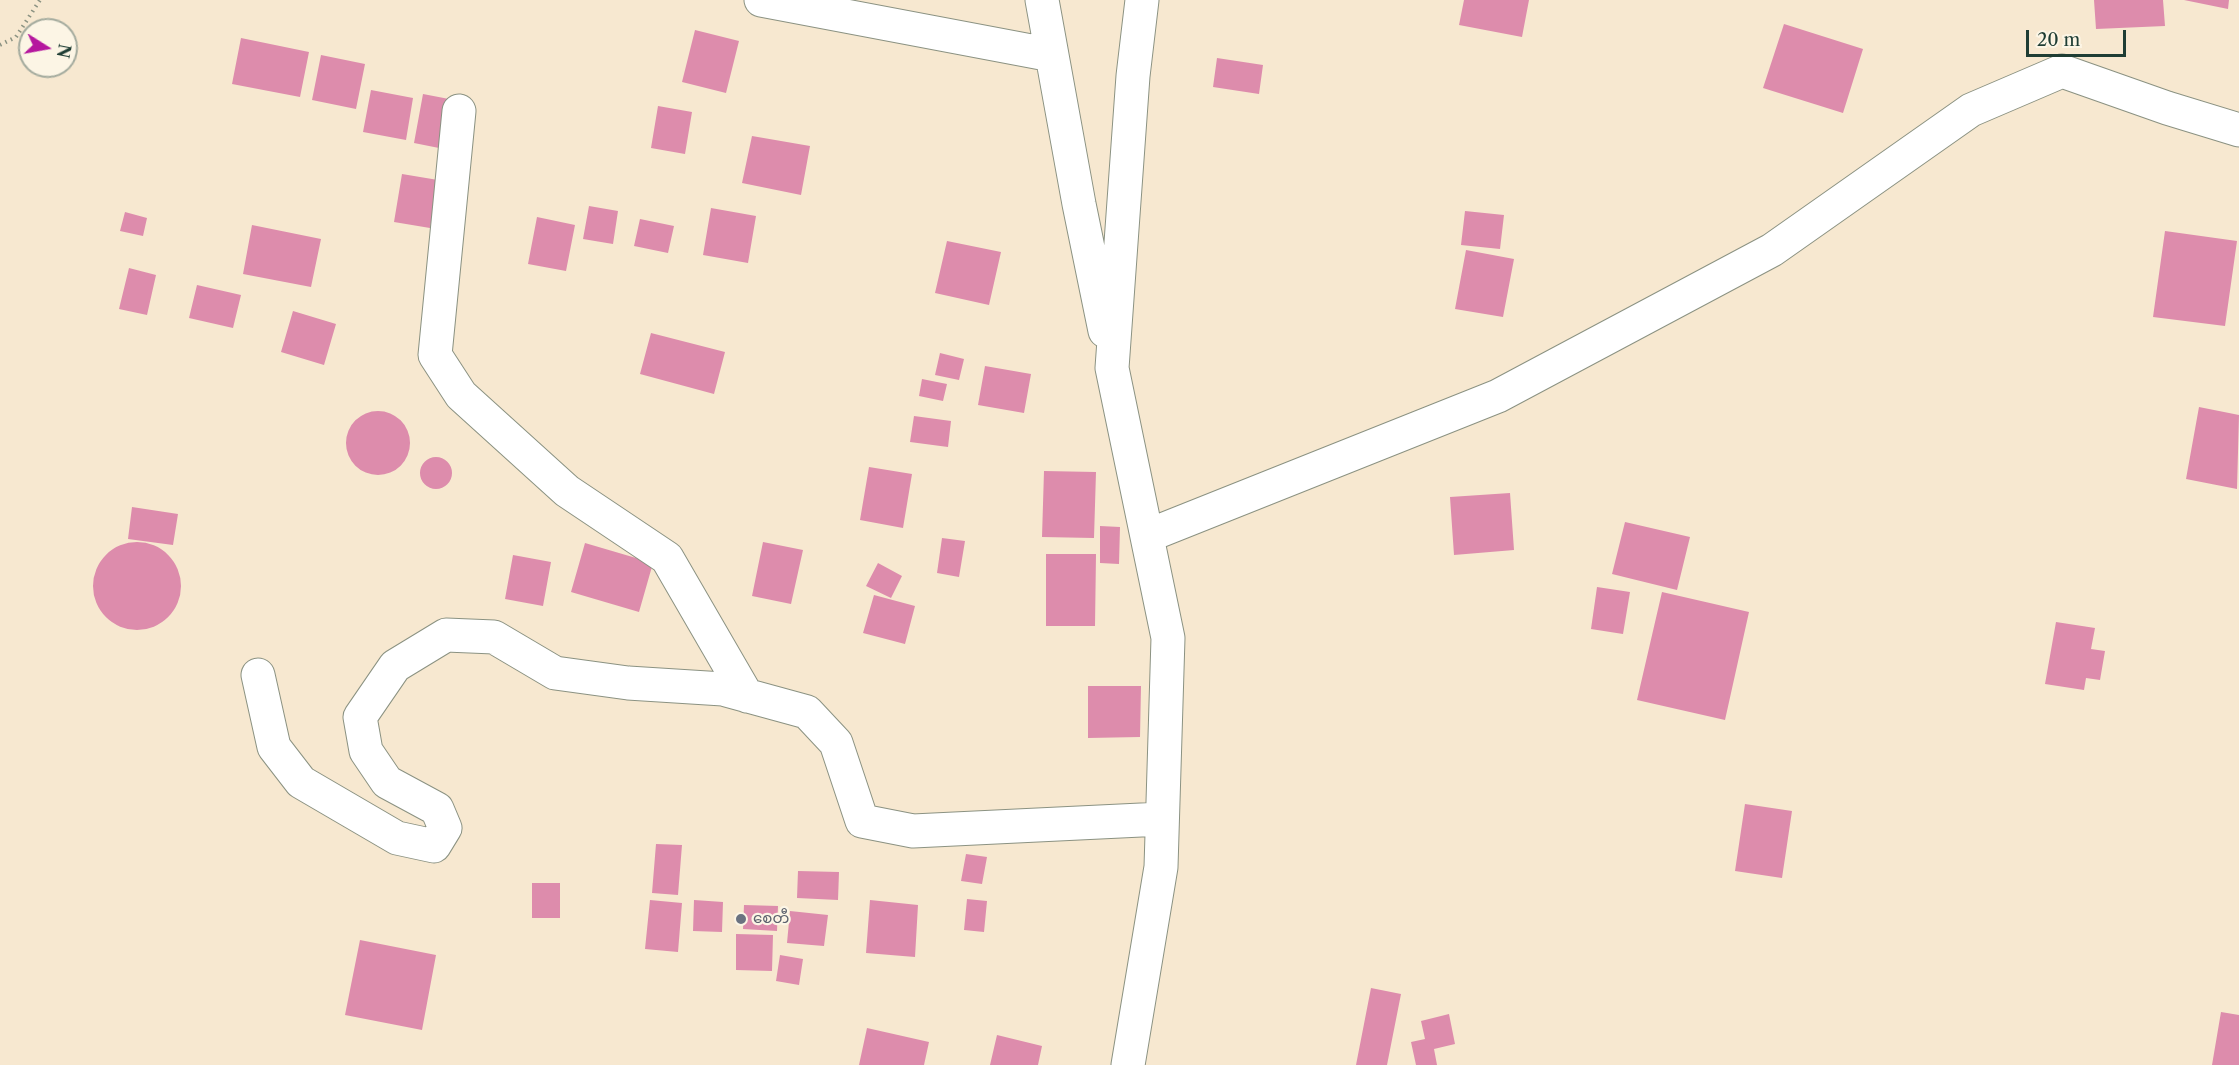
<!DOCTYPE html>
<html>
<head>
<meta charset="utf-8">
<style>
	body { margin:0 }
	#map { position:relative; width:2239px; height:1065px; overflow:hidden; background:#f7e8d0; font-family:"Libre Caslon Text",serif }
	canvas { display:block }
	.north { position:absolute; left:18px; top:18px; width:60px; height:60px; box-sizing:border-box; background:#fcf5e5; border:2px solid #a4ab9e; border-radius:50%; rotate:101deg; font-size:16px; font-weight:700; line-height:24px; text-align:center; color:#1f3d34 }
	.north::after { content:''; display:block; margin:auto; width:21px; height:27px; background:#b5179e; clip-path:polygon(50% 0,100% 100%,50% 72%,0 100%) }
	.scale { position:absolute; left:2026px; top:30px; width:100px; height:27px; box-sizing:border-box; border:3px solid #1f3d34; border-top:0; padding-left:8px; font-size:18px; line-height:21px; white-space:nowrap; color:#1f3d34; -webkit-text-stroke:4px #fcf5e5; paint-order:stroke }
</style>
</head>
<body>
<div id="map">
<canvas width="2239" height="1065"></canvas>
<div class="north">N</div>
<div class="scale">20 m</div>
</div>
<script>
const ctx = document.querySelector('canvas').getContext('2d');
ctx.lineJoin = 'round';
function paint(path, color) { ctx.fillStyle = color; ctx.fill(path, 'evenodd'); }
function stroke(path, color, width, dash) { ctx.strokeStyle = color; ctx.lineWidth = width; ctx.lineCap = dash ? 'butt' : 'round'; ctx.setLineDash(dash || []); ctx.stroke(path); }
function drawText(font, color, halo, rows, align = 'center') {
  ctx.font = font + ' "Libre Caslon Text","Noto Sans Myanmar",serif'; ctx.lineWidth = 4.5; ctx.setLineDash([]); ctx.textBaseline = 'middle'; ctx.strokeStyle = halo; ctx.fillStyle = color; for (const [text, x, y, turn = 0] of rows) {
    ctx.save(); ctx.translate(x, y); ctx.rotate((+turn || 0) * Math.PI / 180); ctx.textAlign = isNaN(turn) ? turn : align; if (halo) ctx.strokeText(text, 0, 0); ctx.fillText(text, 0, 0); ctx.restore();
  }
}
const building = new Path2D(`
	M 1464,0 L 1529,0 L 1522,37 L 1459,25 Z
	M 2094,0 L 2163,0 L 2165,26 L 2096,29 Z
	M 2184,0 L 2229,0 L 2228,9 Z
	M 1784,24 L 1863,49 L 1843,113 L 1763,88 Z
	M 695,30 L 739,41 L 726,93 L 682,82 Z
	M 241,38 L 309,52 L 300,97 L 232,84 Z
	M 321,55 L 365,64 L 356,109 L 312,100 Z
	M 1217,58 L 1263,65 L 1259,94 L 1213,87 Z
	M 371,90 L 413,98 L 406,140 L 363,132 Z
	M 423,94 L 449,99 L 439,148 L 414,143 Z
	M 658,106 L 692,112 L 685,154 L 651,148 Z
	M 752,136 L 810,146 L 801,195 L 742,183 Z
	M 402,174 L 438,180 L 430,228 L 394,222 Z
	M 589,206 L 618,211 L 613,244 L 583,239 Z
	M 711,208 L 756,216 L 748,263 L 703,255 Z
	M 1465,211 L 1504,215 L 1500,249 L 1461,245 Z
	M 125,212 L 147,218 L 143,236 L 120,231 Z
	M 537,217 L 575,225 L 566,271 L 528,264 Z
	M 640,219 L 674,226 L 668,253 L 634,246 Z
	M 252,225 L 321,239 L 311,287 L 243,274 Z
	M 2165,231 L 2237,241 L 2225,326 L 2153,317 Z
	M 947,241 L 1001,252 L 989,305 L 935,293 Z
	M 1466,250 L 1514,259 L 1503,317 L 1455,309 Z
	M 129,268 L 156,275 L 147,315 L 119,309 Z
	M 197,285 L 241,295 L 233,328 L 189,318 Z
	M 293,311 L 336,324 L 324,365 L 281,352 Z
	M 651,333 L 725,352 L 714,394 L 640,374 Z
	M 940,353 L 964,359 L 959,380 L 935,375 Z
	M 985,366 L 1031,374 L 1024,413 L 978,405 Z
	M 922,379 L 947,384 L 943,401 L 919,396 Z
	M 2199,407 L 2239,415 L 2237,489 L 2186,479 Z
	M346 443a32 32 0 1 1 64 0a32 32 0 1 1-64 0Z
	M 914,416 L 951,421 L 948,447 L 910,442 Z
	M420 473a16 16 0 1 1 32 0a16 16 0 1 1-32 0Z
	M 869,467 L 912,474 L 903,528 L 860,520 Z
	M 1044,471 L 1096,472 L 1094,538 L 1042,537 Z
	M 1510,493 L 1514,550 L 1454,555 L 1450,497 Z
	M 132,507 L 178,514 L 173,545 L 128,539 Z
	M 1625,522 L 1690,537 L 1677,590 L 1612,574 Z
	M 1100,526 L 1120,527 L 1119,564 L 1100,563 Z
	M 942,538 L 965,541 L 959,577 L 937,573 Z
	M 763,542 L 803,550 L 791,604 L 752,596 Z
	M93 586a44 44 0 1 1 88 0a44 44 0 1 1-88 0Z
	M 585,543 L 653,563 L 639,612 L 571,592 Z
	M 1046,554 L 1096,554 L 1095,626 L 1046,626 Z
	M 513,555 L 551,562 L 543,606 L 505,599 Z
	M 878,563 L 902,576 L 891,598 L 866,586 Z
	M 1597,587 L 1630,592 L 1623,634 L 1591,629 Z
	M 1662,592 L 1749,612 L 1725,720 L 1637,700 Z
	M 874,595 L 915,606 L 905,644 L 863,633 Z
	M 2056,622 L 2095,628 L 2091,649 L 2105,651 L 2100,680 L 2086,678 L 2084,690 L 2045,684 Z
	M 1088,686 L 1141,686 L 1140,737 L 1088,738 Z
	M 1745,804 L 1792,811 L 1782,878 L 1735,871 Z
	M 656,844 L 682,845 L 678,895 L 652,893 Z
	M 966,854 L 987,857 L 982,884 L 961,881 Z
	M 798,871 L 839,872 L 838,900 L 797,898 Z
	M 532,883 L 560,883 L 560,918 L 532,918 Z
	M 967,899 L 987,901 L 984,932 L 964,930 Z
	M 650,900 L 682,903 L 678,952 L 645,949 Z
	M 694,900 L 723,902 L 722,932 L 693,931 Z
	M 870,900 L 918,905 L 915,957 L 866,953 Z
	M 744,905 L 778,906 L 777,931 L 743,929 Z
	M 790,911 L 828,915 L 824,946 L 787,943 Z
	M 736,934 L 773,935 L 772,971 L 736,970 Z
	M 360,940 L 436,955 L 422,1030 L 345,1015 Z
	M 780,955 L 803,959 L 799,985 L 776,981 Z
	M 1371,988 L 1401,994 L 1387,1065 L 1356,1065 Z
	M 2221,1012 L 2239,1015 L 2239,1065 L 2212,1065 Z
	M 1449,1014 L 1455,1044 L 1434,1049 L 1437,1065 L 1416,1065 L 1411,1042 L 1425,1039 L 1421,1021 Z
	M 867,1028 L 929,1042 L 924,1065 L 859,1065 Z
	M 997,1035 L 1042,1046 L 1038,1065 L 990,1065 Z`);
const path = new Path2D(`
	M 0,45 L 16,37 L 40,0`);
const street = new Path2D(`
	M 761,0 L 1052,55
	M 1042,0 L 1079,204 L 1105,331
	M 459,111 L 435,355 L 461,395 L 567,491 L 667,558 L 747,696
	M 1147,536 L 1498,396 L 1772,250 L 1971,110 L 2062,71 L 2167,108 L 2239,130
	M 258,675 L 274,747 L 301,782 L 397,838 L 434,846 L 445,828 L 437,809 L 387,782 L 366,751 L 360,717 L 395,666 L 446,635 L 494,637 L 555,673 L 628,683 L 723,689 L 807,712 L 836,743 L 862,821 L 913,831 L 1162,819
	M 1128,1065 L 1161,867 L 1168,638 L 1112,368 L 1133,76 L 1142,0`);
const markers = [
	[741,919,6,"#6b7280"]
];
const worshipNames = [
	["စေတီ",753,919]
];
paint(building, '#dd8cac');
stroke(street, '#8b9282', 35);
stroke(path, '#8b9282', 4, [1.5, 4.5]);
stroke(street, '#fff', 33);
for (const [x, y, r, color] of markers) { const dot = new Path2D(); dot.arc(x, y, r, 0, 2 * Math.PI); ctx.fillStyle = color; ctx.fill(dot); stroke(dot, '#fcf5e5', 2); }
drawText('15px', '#5b616d', '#fcf5e5', worshipNames, 'left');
</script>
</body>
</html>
